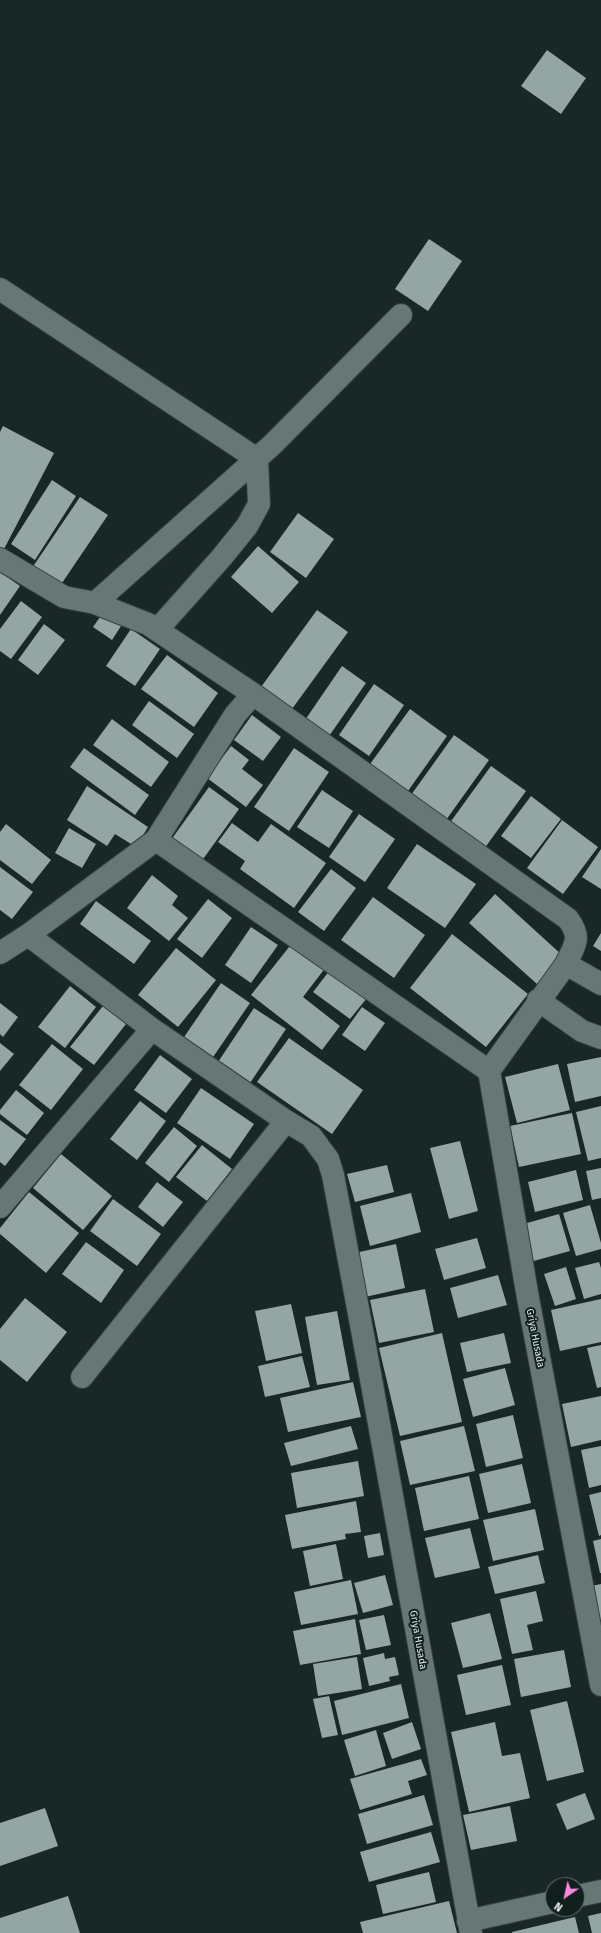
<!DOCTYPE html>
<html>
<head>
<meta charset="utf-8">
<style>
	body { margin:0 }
	#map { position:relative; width:601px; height:1933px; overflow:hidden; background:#192726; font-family:"Fira Sans",sans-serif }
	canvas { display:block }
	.north { position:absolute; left:545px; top:1877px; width:40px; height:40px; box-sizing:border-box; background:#101e1c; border:1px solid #65716f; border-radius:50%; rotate:214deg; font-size:11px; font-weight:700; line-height:16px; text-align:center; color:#e4edeb }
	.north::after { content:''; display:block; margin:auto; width:14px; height:18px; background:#fd86e2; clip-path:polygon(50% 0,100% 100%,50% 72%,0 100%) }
</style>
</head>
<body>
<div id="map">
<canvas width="601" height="1933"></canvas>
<div class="north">N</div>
</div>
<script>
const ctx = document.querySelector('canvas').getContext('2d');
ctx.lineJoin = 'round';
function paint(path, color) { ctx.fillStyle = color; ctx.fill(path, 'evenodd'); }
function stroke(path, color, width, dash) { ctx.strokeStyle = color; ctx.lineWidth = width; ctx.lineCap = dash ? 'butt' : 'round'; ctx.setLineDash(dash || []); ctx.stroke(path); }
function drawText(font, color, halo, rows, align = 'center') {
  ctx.font = font + ' "Fira Sans",sans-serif'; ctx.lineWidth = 4; ctx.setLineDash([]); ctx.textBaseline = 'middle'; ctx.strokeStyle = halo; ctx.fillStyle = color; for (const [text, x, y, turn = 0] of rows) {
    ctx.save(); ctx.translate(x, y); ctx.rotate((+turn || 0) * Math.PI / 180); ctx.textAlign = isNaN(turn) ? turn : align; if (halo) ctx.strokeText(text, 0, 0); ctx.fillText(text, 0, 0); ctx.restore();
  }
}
const building = new Path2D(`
	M 547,50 L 586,78 L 561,114 L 521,86 Z
	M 429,239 L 462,261 L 428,311 L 395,289 Z
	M 3,426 L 54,453 L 3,551 L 0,549 L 0,432 Z
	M 52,480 L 76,496 L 35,560 L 11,544 Z
	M 80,497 L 108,515 L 60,586 L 32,568 Z
	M 298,513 L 334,539 L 306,578 L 270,552 Z
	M 258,546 L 299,582 L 272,613 L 231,577 Z
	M 0,572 L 20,586 L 0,615 Z
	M 21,601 L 42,617 L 11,659 L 0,651 L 0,629 Z
	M 105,610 L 123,623 L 112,640 L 93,627 Z
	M 317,610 L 348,632 L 292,709 L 261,687 Z
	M 44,624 L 65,640 L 38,675 L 18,660 Z
	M 131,629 L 160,649 L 135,686 L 106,666 Z
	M 167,655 L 218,693 L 194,727 L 141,689 Z
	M 342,666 L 366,683 L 327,739 L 303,723 Z
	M 374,684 L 404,705 L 369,756 L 339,735 Z
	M 149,701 L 194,734 L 177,758 L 132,725 Z
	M 410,709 L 447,736 L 403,798 L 365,771 Z
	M 252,715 L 281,737 L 263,761 L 234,740 Z
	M 112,719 L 169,762 L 151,787 L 93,745 Z
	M 454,735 L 489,760 L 441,827 L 406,802 Z
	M 231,746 L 249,760 L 242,769 L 263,785 L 246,807 L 207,778 Z
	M 84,748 L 149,795 L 135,815 L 70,767 Z
	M 294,748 L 329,772 L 289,831 L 254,807 Z
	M 491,766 L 526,791 L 484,849 L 449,824 Z
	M 87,786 L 148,827 L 136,847 L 115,834 L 107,846 L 67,820 Z
	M 209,787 L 239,809 L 201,862 L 171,840 Z
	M 322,790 L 353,811 L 329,848 L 297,827 Z
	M 531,796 L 561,819 L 531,858 L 501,836 Z
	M 359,814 L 395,839 L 365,882 L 329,857 Z
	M 562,820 L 598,847 L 563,894 L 527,868 Z
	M 232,823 L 258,842 L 271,824 L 326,863 L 294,908 L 240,869 L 245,861 L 218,842 Z
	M 6,824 L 51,860 L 32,884 L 0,860 L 0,832 Z
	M 69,828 L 96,844 L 82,868 L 55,853 Z
	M 417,844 L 476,884 L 445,928 L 387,888 Z
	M 601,849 L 601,889 L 582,877 Z
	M 0,867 L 33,892 L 12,919 L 0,910 Z
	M 331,869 L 356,888 L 324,931 L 298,912 Z
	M 152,875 L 178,896 L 172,905 L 188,918 L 169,941 L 127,908 Z
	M 495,894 L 562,955 L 537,984 L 469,923 Z
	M 373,897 L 425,935 L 394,978 L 341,940 Z
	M 208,899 L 232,918 L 202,958 L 177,939 Z
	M 96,901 L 151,941 L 134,964 L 80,924 Z
	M 251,927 L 278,945 L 251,983 L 225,965 Z
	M 601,933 L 601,951 L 593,946 Z
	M 452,934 L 528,994 L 486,1047 L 410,988 Z
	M 293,942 L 326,967 L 303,997 L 340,1026 L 322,1050 L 251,995 Z
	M 176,948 L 216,980 L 178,1027 L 138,995 Z
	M 330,970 L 367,998 L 350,1019 L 313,992 Z
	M 221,983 L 250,1003 L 209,1063 L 180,1043 Z
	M 70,986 L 96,1007 L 65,1048 L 38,1027 Z
	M 0,1003 L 18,1017 L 3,1037 L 0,1034 Z
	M 103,1006 L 126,1024 L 94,1065 L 70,1047 Z
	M 362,1007 L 385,1023 L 365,1051 L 342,1035 Z
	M 254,1008 L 286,1029 L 250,1083 L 218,1062 Z
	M 289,1038 L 363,1090 L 332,1134 L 257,1082 Z
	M 0,1043 L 14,1054 L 0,1071 Z
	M 52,1044 L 83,1069 L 51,1110 L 19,1085 Z
	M 160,1055 L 192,1079 L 166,1113 L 134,1090 Z
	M 601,1057 L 601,1096 L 575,1102 L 567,1064 Z
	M 558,1064 L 570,1110 L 517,1123 L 505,1077 Z
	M 201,1088 L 254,1124 L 230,1159 L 177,1123 Z
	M 16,1090 L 44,1113 L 27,1135 L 0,1114 L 0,1110 Z
	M 140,1101 L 166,1121 L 137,1160 L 110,1139 Z
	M 601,1106 L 601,1158 L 588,1161 L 576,1112 Z
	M 572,1113 L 581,1154 L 519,1167 L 510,1126 Z
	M 0,1120 L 26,1139 L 5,1166 L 0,1162 Z
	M 174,1127 L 197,1146 L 169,1182 L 145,1163 Z
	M 460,1141 L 478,1211 L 449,1219 L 430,1148 Z
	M 202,1145 L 232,1169 L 207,1201 L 176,1177 Z
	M 61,1154 L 112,1196 L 83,1230 L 33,1188 Z
	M 387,1165 L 394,1192 L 355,1202 L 347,1174 Z
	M 601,1168 L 601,1198 L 592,1200 L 586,1171 Z
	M 576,1170 L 583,1200 L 535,1212 L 528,1182 Z
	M 157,1182 L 183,1202 L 163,1227 L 138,1207 Z
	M 29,1192 L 79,1233 L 46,1273 L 0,1234 L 0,1228 Z
	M 411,1193 L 421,1232 L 370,1246 L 360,1206 Z
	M 113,1199 L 161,1234 L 137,1266 L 90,1231 Z
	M 590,1205 L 601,1243 L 601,1249 L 576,1256 L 563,1213 Z
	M 559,1214 L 570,1251 L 530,1262 L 520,1225 Z
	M 477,1238 L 486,1268 L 444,1280 L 435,1249 Z
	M 86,1242 L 124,1270 L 101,1303 L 62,1274 Z
	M 396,1244 L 405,1288 L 365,1297 L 355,1253 Z
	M 599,1262 L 601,1268 L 601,1294 L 584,1299 L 575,1268 Z
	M 566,1267 L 576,1299 L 555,1306 L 544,1274 Z
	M 498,1275 L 507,1305 L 458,1318 L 450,1288 Z
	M 425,1289 L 434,1332 L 379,1343 L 370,1300 Z
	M 25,1298 L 67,1332 L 27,1382 L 0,1360 L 0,1329 Z
	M 601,1299 L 601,1342 L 560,1351 L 551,1310 Z
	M 291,1304 L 302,1353 L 266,1361 L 255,1311 Z
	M 337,1311 L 350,1380 L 317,1385 L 305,1317 Z
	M 442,1333 L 462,1422 L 400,1436 L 379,1348 Z
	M 504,1333 L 511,1363 L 467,1372 L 460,1343 Z
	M 601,1345 L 601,1387 L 597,1388 L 587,1348 Z
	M 302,1356 L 310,1387 L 265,1397 L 258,1366 Z
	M 505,1368 L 515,1405 L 473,1417 L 463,1379 Z
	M 353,1382 L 361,1417 L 288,1432 L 280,1398 Z
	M 601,1396 L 601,1440 L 571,1447 L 562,1404 Z
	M 513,1415 L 523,1458 L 486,1467 L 476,1424 Z
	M 351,1426 L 358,1449 L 291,1466 L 284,1443 Z
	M 464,1426 L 475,1471 L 410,1485 L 400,1441 Z
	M 601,1446 L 601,1485 L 589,1488 L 581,1450 Z
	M 358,1461 L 364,1496 L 297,1508 L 291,1473 Z
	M 522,1464 L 531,1503 L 488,1513 L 479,1474 Z
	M 469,1476 L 479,1519 L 424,1531 L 415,1488 Z
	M 601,1492 L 601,1535 L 599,1536 L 589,1495 Z
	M 356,1501 L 361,1532 L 345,1534 L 346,1539 L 292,1549 L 285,1515 Z
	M 535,1509 L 544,1550 L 493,1561 L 483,1520 Z
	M 470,1528 L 480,1568 L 435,1578 L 425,1538 Z
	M 380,1533 L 384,1555 L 368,1558 L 364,1536 Z
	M 601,1539 L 601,1573 L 600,1573 L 593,1541 Z
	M 336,1544 L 343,1579 L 310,1586 L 303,1551 Z
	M 538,1555 L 545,1583 L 495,1594 L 488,1567 Z
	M 385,1575 L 393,1605 L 363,1613 L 354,1583 Z
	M 351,1580 L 358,1614 L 301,1625 L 294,1592 Z
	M 601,1584 L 601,1631 L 591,1586 Z
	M 536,1591 L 543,1621 L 527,1625 L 533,1650 L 512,1654 L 500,1599 Z
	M 490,1613 L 502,1659 L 463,1668 L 451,1623 Z
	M 384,1615 L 391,1645 L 366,1650 L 359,1620 Z
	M 355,1619 L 361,1654 L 300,1665 L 293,1631 Z
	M 564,1650 L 571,1687 L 521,1697 L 514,1659 Z
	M 384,1653 L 385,1659 L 395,1657 L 399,1675 L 389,1677 L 390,1681 L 369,1686 L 363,1658 Z
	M 357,1657 L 362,1689 L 318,1696 L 313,1664 Z
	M 502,1665 L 511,1705 L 466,1715 L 457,1675 Z
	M 401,1684 L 409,1718 L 342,1735 L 334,1701 Z
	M 329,1696 L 338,1735 L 322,1738 L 313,1699 Z
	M 567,1701 L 584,1772 L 547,1781 L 530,1710 Z
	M 412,1722 L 421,1749 L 392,1759 L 383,1733 Z
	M 495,1722 L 502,1756 L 520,1753 L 530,1798 L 469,1812 L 451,1732 Z
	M 376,1730 L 386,1766 L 355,1776 L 344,1740 Z
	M 421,1759 L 427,1775 L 408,1781 L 412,1794 L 360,1810 L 350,1779 Z
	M 585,1793 L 595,1819 L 567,1830 L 556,1804 Z
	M 424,1795 L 433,1825 L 367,1844 L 358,1814 Z
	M 510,1806 L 517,1841 L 471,1850 L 463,1815 Z
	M 45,1808 L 58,1846 L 0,1866 L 0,1823 Z
	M 431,1832 L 440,1862 L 369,1882 L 360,1852 Z
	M 429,1872 L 436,1902 L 383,1914 L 376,1885 Z
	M 68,1896 L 80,1933 L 0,1933 L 0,1918 Z
	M 449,1901 L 457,1933 L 363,1933 L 360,1922 Z
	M 601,1913 L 601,1933 L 592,1933 L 588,1916 Z
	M 575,1917 L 579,1933 L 512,1933 L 512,1932 Z`);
const street = new Path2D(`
	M 0,289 L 257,459 L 259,504 L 247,526 L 222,557 L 157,630
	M 0,559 L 64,597 L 95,603 L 148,624 L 253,694 L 568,919 C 582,938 575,944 566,964 L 601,984
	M 95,603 L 272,445 L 401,315
	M 253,694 L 235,715 L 156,840 L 489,1071
	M 0,953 L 28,935 L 156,840
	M 566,964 L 489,1071 L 528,1298 L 601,1685
	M 538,1000 L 582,1031 L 601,1038
	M 152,1029 L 286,1121 L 311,1136 L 328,1159 L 333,1175 L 365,1346 L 471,1933
	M 0,1207 L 152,1029 L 28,935
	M 82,1377 L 286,1121
	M 577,1896 L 601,1891
	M 468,1921 L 553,1902`);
const streetNames = [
	["Griya Husada",535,1338,79],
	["Griya Husada",418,1640,80]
];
paint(building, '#94a6a3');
stroke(street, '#35413f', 24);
stroke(street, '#667774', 22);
drawText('10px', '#e4edeb', '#101e1c', streetNames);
</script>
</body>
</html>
